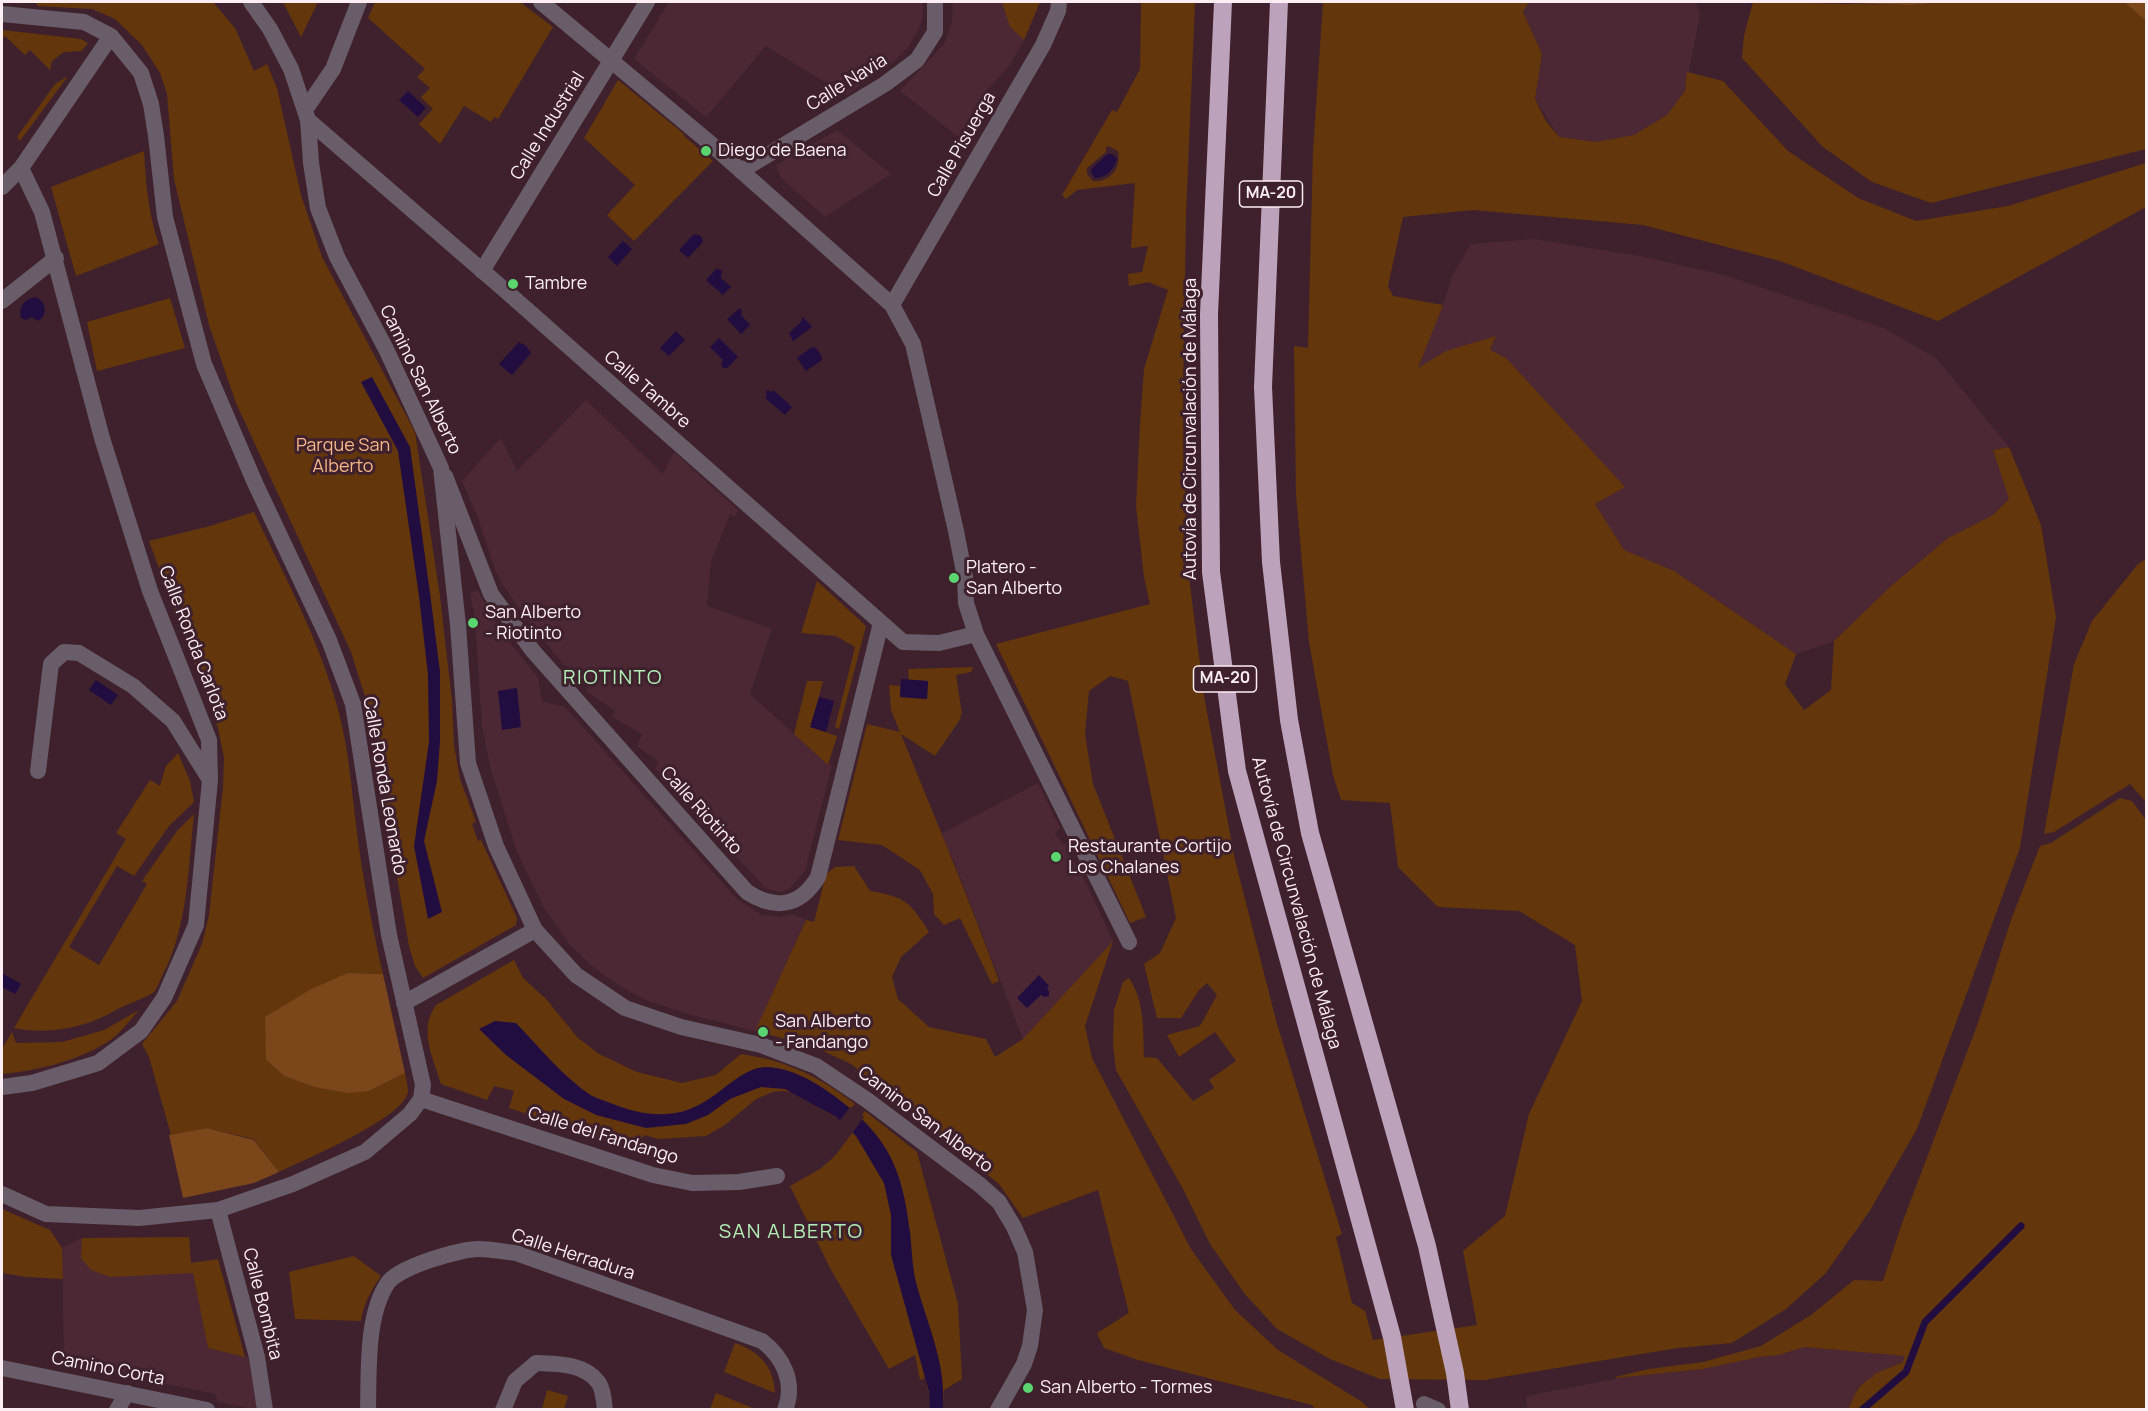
<!DOCTYPE html>
<html>
<head>
<meta charset="utf-8">
<style>
	body { margin:0 }
	#map { position:relative; width:2148px; height:1411px; overflow:hidden; background:#3e212c; font-family:Manrope,sans-serif }
	canvas { display:block }
	.frame { position:absolute; inset:0; border:3px solid #feeef3; pointer-events:none }
</style>
</head>
<body>
<div id="map">
<canvas width="2148" height="1411"></canvas>
<div class="frame"></div>
</div>
<script>
const ctx = document.querySelector('canvas').getContext('2d');
ctx.lineJoin = 'round';
function paint(path, color) { ctx.fillStyle = color; ctx.fill(path, 'evenodd'); }
function stroke(path, color, width, dash) { ctx.strokeStyle = color; ctx.lineWidth = width; ctx.lineCap = dash ? 'butt' : 'round'; ctx.setLineDash(dash || []); ctx.stroke(path); }
function drawText(font, color, halo, rows, align = 'center') {
  ctx.font = font + ' Manrope,sans-serif'; ctx.lineWidth = 6; ctx.setLineDash([]); ctx.textBaseline = 'middle'; ctx.strokeStyle = halo; ctx.fillStyle = color; for (const [text, x, y, turn = 0] of rows) {
    ctx.save(); ctx.translate(x, y); ctx.rotate((+turn || 0) * Math.PI / 180); ctx.textAlign = isNaN(turn) ? turn : align; if (halo) ctx.strokeText(text, 0, 0); ctx.fillText(text, 0, 0); ctx.restore();
  }
}
const built = new Path2D(`
	M 669,2 L 922,2 L 923,8 L 922,20 L 918,31 L 907,49 L 893,62 L 846,95 L 766,46 L 706,117 L 634,59 Z
	M 953,2 L 1040,2 L 1024,40 L 1009,66 L 983,94 L 989,101 L 966,143 L 900,91 L 944,44 L 952,22 Z
	M 1529,2 L 1696,2 L 1700,15 L 1685,91 L 1667,115 L 1634,135 L 1596,142 L 1559,137 L 1535,99 L 1542,54 L 1523,11 Z
	M 837,130 L 891,174 L 825,217 L 781,178 L 776,165 Z
	M 1534,239 L 1640,256 L 1724,275 L 1884,328 L 1937,359 L 2009,447 L 1993,450 L 2009,498 L 1993,515 L 1948,538 L 1891,586 L 1834,641 L 1796,654 L 1674,571 L 1624,551 L 1595,504 L 1624,487 L 1506,358 L 1490,350 L 1496,337 L 1417,369 L 1443,305 L 1453,274 L 1471,244 Z
	M 586,400 L 663,474 L 674,452 L 738,510 L 735,517 L 730,514 L 711,562 L 707,606 L 772,629 L 750,694 L 828,765 L 832,764 L 805,871 L 790,888 L 780,892 L 767,889 L 723,843 L 729,832 L 695,811 L 655,768 L 659,762 L 637,746 L 642,734 L 612,717 L 615,711 L 586,691 L 593,680 L 563,664 L 525,617 L 504,587 L 495,569 L 477,515 L 462,481 L 501,438 L 517,471 Z
	M 478,591 L 500,631 L 538,677 L 542,701 L 565,707 L 738,900 L 762,915 L 781,917 L 793,914 L 806,920 L 755,1031 L 688,1014 L 657,1004 L 644,999 L 615,983 L 590,964 L 570,945 L 544,908 L 517,852 L 490,767 L 482,726 L 475,620 L 470,592 Z
	M 1038,783 L 1060,828 L 1055,833 L 1063,845 L 1067,843 L 1072,850 L 1068,853 L 1081,872 L 1113,941 L 1023,1039 L 955,864 L 941,834 Z
	M 189,1237 L 191,1263 L 208,1348 L 251,1358 L 258,1406 L 254,1409 L 218,1402 L 215,1394 L 64,1363 L 62,1248 L 82,1238 Z
	M 1804,1347 L 1906,1356 L 1903,1362 L 1874,1374 L 1874,1377 L 1863,1382 L 1857,1389 L 1848,1409 L 1533,1410 L 1527,1407 L 1526,1396 L 1625,1377 L 1703,1369 L 1759,1357 L 1779,1355 Z`);
const green = new Path2D(`
	M 37,2 L 213,2 L 235,28 L 254,71 L 267,64 L 277,88 L 301,195 L 322,257 L 415,432 L 440,596 L 452,701 L 454,745 L 460,779 L 476,822 L 472,824 L 478,841 L 481,840 L 517,918 L 516,925 L 423,978 L 415,966 L 409,946 L 387,820 L 373,722 L 351,652 L 236,403 L 209,325 L 174,179 L 167,94 L 160,73 L 142,45 L 115,19 L 92,9 L 37,6 Z
	M 282,2 L 318,2 L 301,37 L 284,4 Z
	M 375,2 L 520,2 L 553,27 L 498,119 L 495,117 L 491,122 L 464,106 L 440,144 L 419,124 L 433,109 L 421,97 L 430,88 L 417,77 L 425,69 L 368,18 Z
	M 1002,2 L 1040,2 L 1024,40 L 1010,27 Z
	M 1141,2 L 1195,2 L 1186,215 L 1183,397 L 1187,561 L 1204,696 L 1235,860 L 1277,1024 L 1342,1234 L 1336,1237 L 1352,1303 L 1365,1311 L 1373,1340 L 1477,1325 L 1463,1251 L 1505,1216 L 1529,1114 L 1582,1001 L 1575,945 L 1519,911 L 1438,907 L 1398,867 L 1390,803 L 1341,800 L 1333,775 L 1309,642 L 1296,494 L 1294,346 L 1308,348 L 1313,150 L 1323,2 L 1529,2 L 1523,12 L 1542,54 L 1535,99 L 1546,121 L 1559,137 L 1596,142 L 1634,135 L 1667,115 L 1685,91 L 1687,72 L 1723,81 L 1788,151 L 1858,198 L 1916,221 L 2008,206 L 2146,163 L 2146,207 L 1938,321 L 1780,261 L 1643,225 L 1473,210 L 1403,217 L 1388,286 L 1393,296 L 1443,305 L 1418,368 L 1446,351 L 1496,336 L 1490,350 L 1506,358 L 1625,487 L 1595,504 L 1624,550 L 1674,571 L 1796,654 L 1785,684 L 1804,710 L 1831,690 L 1834,641 L 1891,586 L 1948,538 L 1993,515 L 2009,499 L 1993,450 L 2009,447 L 2041,525 L 2056,617 L 2020,848 L 1917,1129 L 1869,1212 L 1825,1274 L 1786,1309 L 1732,1343 L 1678,1348 L 1484,1380 L 1380,1379 L 1330,1359 L 1277,1329 L 1244,1293 L 1210,1244 L 1183,1189 L 1116,1070 L 1113,1044 L 1114,1010 L 1123,982 L 1129,978 C 1145,1002 1143,1029 1144,1057 L 1157,1058 L 1193,1101 L 1214,1088 L 1209,1080 L 1236,1061 L 1215,1032 L 1179,1057 L 1167,1035 L 1200,1026 L 1217,995 L 1207,983 L 1199,990 L 1181,1018 L 1157,1018 L 1144,964 L 1160,953 L 1176,918 L 1128,681 L 1110,676 L 1089,691 L 1085,734 L 1093,784 L 1146,917 L 1130,923 L 996,644 L 1150,604 L 1144,577 L 1136,506 L 1140,424 L 1144,369 L 1168,290 L 1148,282 L 1129,286 L 1128,274 L 1142,272 L 1148,246 L 1131,248 L 1135,183 L 1077,190 L 1066,199 L 1062,195 L 1112,110 L 1117,112 L 1140,69 ZM 1108,146 L 1118,151 C 1122,167 1110,183 1093,181 L 1087,174 L 1087,168 L 1106,152 L 1106,148 Z
	M 1753,2 L 1911,5 L 1945,2 L 2124,2 L 2146,21 L 2146,149 L 1931,203 L 1872,182 L 1823,147 L 1742,58 L 1744,36 Z
	M 2,30 L 81,39 L 88,43 L 82,51 L 64,52 L 52,61 L 50,70 L 30,50 L 25,55 L 5,36 L 2,39 Z
	M 68,76 L 20,141 L 17,137 L 55,84 Z
	M 618,80 L 684,134 L 683,135 L 713,161 L 634,241 L 607,215 L 635,185 L 584,138 Z
	M 144,151 C 146,183 148,214 159,244 L 76,276 L 51,187 Z
	M 170,298 L 185,348 L 97,371 L 87,322 Z
	M 254,512 C 285,577 321,643 339,713 C 348,748 351,781 355,817 C 361,869 371,922 383,974 L 348,973 L 266,1060 L 284,1076 L 314,1087 L 369,1091 L 405,1073 C 406,1079 408,1086 408,1092 C 404,1118 304,1160 279,1172 L 254,1139 L 207,1128 L 171,1135 L 149,1057 L 142,1044 L 177,1001 L 202,944 L 209,915 L 223,787 L 224,758 L 218,728 L 149,541 L 210,526 Z
	M 2146,559 L 2146,802 L 2130,784 L 2054,832 L 2044,834 L 2074,664 L 2092,621 L 2138,564 Z
	M 817,581 L 866,626 L 839,729 L 835,727 L 855,647 L 836,636 L 801,633 Z
	M 973,667 L 971,672 L 956,675 L 962,714 L 960,715 L 961,718 L 935,756 L 901,734 C 934,816 969,898 999,981 L 992,984 L 960,918 L 944,925 L 934,914 L 933,894 L 920,870 L 882,845 L 838,840 L 867,724 L 900,732 L 891,710 L 889,685 L 900,686 L 900,697 L 927,699 L 928,681 L 909,680 L 908,669 Z
	M 807,681 L 823,681 L 811,727 L 837,736 L 828,765 L 794,734 Z
	M 178,753 L 190,781 L 194,802 L 169,826 L 134,876 L 117,866 L 69,947 L 99,965 L 147,884 L 142,881 L 177,831 L 194,814 C 188,868 188,927 162,976 C 160,980 157,989 154,992 C 148,997 125,1005 116,1010 C 86,1028 49,1035 14,1028 L 126,839 L 116,833 L 150,780 L 160,786 L 166,766 Z
	M 2120,798 L 2132,801 L 2146,820 L 2146,1409 L 1848,1409 C 1856,1394 1856,1385 1873,1377 L 1874,1374 L 1903,1362 L 1905,1356 L 1804,1347 L 1779,1355 L 1759,1357 L 1703,1369 L 1616,1378 L 1615,1377 L 1649,1369 L 1703,1362 L 1761,1346 L 1811,1315 L 1854,1280 L 1883,1281 L 1901,1226 L 1978,1023 L 2012,917 L 2040,846 L 2051,843 Z
	M 854,866 L 870,891 C 906,897 910,902 929,932 L 901,957 L 892,977 L 898,999 L 929,1027 L 986,1039 L 995,1057 L 1023,1039 L 1113,941 L 1085,1026 L 1092,1058 L 1191,1249 L 1235,1310 L 1278,1350 L 1362,1402 L 1369,1409 L 1315,1409 L 1312,1405 L 1138,1360 L 1104,1348 L 1097,1333 L 1129,1313 L 1098,1190 L 1023,1218 L 999,1184 L 851,1064 L 812,1046 L 755,1031 L 806,920 L 814,922 L 826,874 L 835,867 Z
	M 514,960 L 523,978 L 547,1000 L 577,1037 L 599,1054 L 637,1072 L 682,1083 L 716,1075 L 741,1054 C 788,1061 818,1076 855,1104 L 840,1120 L 792,1092 L 783,1091 L 773,1092 L 756,1099 L 725,1125 L 706,1136 L 659,1139 L 644,1135 L 636,1150 L 509,1108 L 514,1091 L 494,1086 L 487,1100 L 441,1084 C 433,1057 418,1030 436,1005 Z
	M 139,1010 C 129,1021 119,1035 106,1043 C 76,1061 36,1071 2,1074 L 2,1049 L 12,1032 L 16,1043 L 62,1042 L 104,1030 Z
	M 865,1111 L 917,1152 L 958,1304 L 962,1379 L 944,1390 L 943,1409 L 930,1409 L 930,1399 L 925,1378 L 920,1380 L 915,1355 L 889,1369 L 831,1270 L 790,1186 L 820,1169 L 835,1156 L 864,1117 L 862,1115 Z
	M 2,1209 L 50,1230 L 62,1248 L 63,1279 L 27,1277 L 2,1273 Z
	M 189,1237 L 191,1263 L 218,1259 L 245,1357 L 208,1348 L 193,1273 L 110,1277 L 91,1270 L 81,1258 L 82,1238 Z
	M 354,1256 L 381,1276 C 371,1290 364,1303 361,1321 L 295,1319 L 289,1272 Z
	M 735,1343 C 760,1352 774,1367 775,1393 L 724,1372 Z
	M 547,1390 L 568,1396 L 564,1409 L 542,1409 Z
	M 716,1393 L 755,1409 L 710,1409 Z`);
const forest = new Path2D(`
	M 1813,2 L 1945,2 L 1911,5 Z
	M 2124,2 L 2146,2 L 2146,21 Z
	M 348,973 L 383,974 L 405,1073 L 369,1091 L 348,1093 L 314,1087 L 284,1076 L 266,1060 L 265,1017 L 311,989 Z
	M 207,1128 L 254,1140 L 279,1172 L 254,1183 L 183,1198 L 169,1135 Z`);
const water = new Path2D(`
	M 408,91 L 426,108 L 418,117 L 399,100 Z
	M 1108,154 L 1112,154 L 1117,158 C 1115,168 1107,178 1095,178 L 1091,172 L 1092,168 Z
	M 694,234 L 701,236 L 703,242 L 688,258 L 679,250 Z
	M 623,241 L 632,249 L 617,266 L 608,257 Z
	M 716,269 L 722,270 L 721,278 L 731,287 L 723,295 L 706,280 Z
	M 36,297 C 44,301 47,309 43,317 L 38,321 L 32,317 L 26,320 L 21,318 C 18,306 25,299 36,297 Z
	M 740,308 L 742,311 L 741,315 L 750,325 L 741,334 L 727,319 Z
	M 803,317 L 812,327 L 793,341 L 789,333 L 800,323 Z
	M 676,331 L 685,340 L 669,356 L 660,348 Z
	M 719,338 L 738,357 L 727,368 L 723,368 L 721,363 L 723,360 L 710,347 Z
	M 519,342 L 526,346 L 531,353 L 512,375 L 499,364 Z
	M 812,347 L 816,348 L 821,355 L 822,360 L 806,371 L 797,358 Z
	M 372,377 L 410,447 L 430,593 L 440,672 L 440,741 L 437,781 L 424,841 L 442,912 L 428,919 L 414,846 L 429,742 L 428,675 L 419,596 L 398,451 L 361,382 Z
	M 768,390 L 771,392 L 773,390 L 792,407 L 785,415 L 765,398 L 767,396 L 766,391 Z
	M 901,679 L 928,681 L 927,699 L 900,697 Z
	M 96,680 L 118,695 L 111,705 L 89,690 Z
	M 517,688 L 521,727 L 502,730 L 498,691 Z
	M 819,697 L 834,701 L 826,732 L 810,727 Z
	M 2,973 L 21,984 L 15,994 L 2,987 Z
	M 1039,975 L 1049,986 L 1047,988 L 1049,991 L 1049,996 L 1044,997 L 1041,995 L 1027,1008 L 1017,998 Z
	M 495,1021 L 516,1023 C 540,1048 563,1077 592,1096 C 598,1099 606,1101 613,1104 C 643,1116 675,1120 704,1102 C 724,1091 743,1067 767,1067 C 790,1068 814,1081 833,1095 C 887,1135 902,1166 910,1232 C 912,1249 912,1269 917,1286 C 929,1329 946,1363 943,1409 L 930,1409 L 929,1392 L 891,1255 L 891,1215 L 884,1183 L 856,1136 L 836,1117 L 785,1089 L 761,1087 L 730,1099 L 708,1115 L 686,1124 L 646,1128 L 596,1115 L 564,1099 L 506,1055 L 479,1029 Z`);
const pier = new Path2D(`
	M 850,1107 L 864,1117 L 851,1135 L 838,1123 Z`);
const stream = new Path2D(`
	M 1862,1410 L 1906,1372 L 1925,1322 L 2021,1226`);
const pedestrian = new Path2D(`
	M 117,1410 L 127,1393`);
const minor = new Path2D(`
	M 541,2 L 711,144 L 892,305 L 913,344 L 956,531 L 965,577 L 966,603 L 976,634 L 1129,942
	M 2,14 L 84,22 L 111,36 L 141,73 L 151,104 L 156,136 L 165,217 L 204,364 L 255,483 L 329,640 L 353,704 L 389,935 L 423,1085 L 421,1099 L 410,1114 L 365,1152 L 293,1184 L 218,1210 L 139,1218 L 46,1214 L 2,1194
	M 305,110 L 333,69 L 359,2
	M 308,120 L 507,292 L 903,642 L 939,643 L 976,634
	M 741,171 L 885,84 L 917,60 L 935,32 L 935,2
	M 2,187 L 21,168 L 111,36
	M 482,271 L 647,2
	M 2,301 L 56,258
	M 892,305 L 1043,45 L 1058,11 L 1059,2
	M 445,476 L 491,594 L 533,651 L 747,892 C 775,910 800,907 818,877 L 881,623
	M 38,771 L 51,664 L 64,652 L 79,653 L 133,686 L 173,721 L 210,780
	M 404,1003 L 535,930
	M 2,1087 L 32,1083 L 98,1063 L 141,1031 L 164,998 L 196,925 L 210,780 L 209,740 L 150,591 L 102,438 L 42,212 L 21,168
	M 421,1099 L 653,1175 L 692,1183 L 739,1182 L 777,1176
	M 218,1210 L 257,1357 L 265,1410
	M 1424,1404 L 1438,1410
	M 368,1410 C 369,1371 366,1317 387,1284 C 397,1267 460,1249 479,1249 C 491,1249 504,1252 516,1253 L 762,1341 C 783,1357 796,1383 785,1410
	M 503,1410 L 515,1381 L 536,1363 C 557,1364 584,1363 598,1382 C 603,1388 604,1402 605,1410`);
const tertiary = new Path2D(`
	M 251,2 L 270,29 L 291,69 L 308,120 L 311,163 L 318,208 L 337,257 L 386,349 L 441,468 L 458,625 L 468,763 L 496,846 L 535,930 L 576,975 L 625,1008 L 681,1027 L 761,1045 L 816,1066 L 867,1100 L 980,1185 L 999,1202 L 1014,1227 L 1025,1252 L 1035,1310 L 1030,1346 L 1024,1364 L 998,1410
	M 2,1368 L 207,1410`);
const motorway = new Path2D(`
	M 1223,2 L 1209,314 L 1211,572 L 1237,771 L 1392,1337 L 1405,1410
	M 1279,2 L 1263,387 L 1271,562 L 1289,720 L 1310,833 L 1427,1246 L 1455,1373 L 1460,1410`);
const markers = [
	[706,151,6,"#5ad56f"],
	[513,284,6,"#5ad56f"],
	[954,578,6,"#5ad56f"],
	[473,623,6,"#5ad56f"],
	[1056,857,6,"#5ad56f"],
	[763,1032,6,"#5ad56f"],
	[1028,1388,6,"#5ad56f"]
];
const shields = [
	[1271,194,63],
	[1225,679,63]
];
const shieldNames = [
	["MA-20",1271,194],
	["MA-20",1225,679]
];
const streetNames = [
	["Calle Navia",847,83,-32],
	["Calle Industrial",548,126,-58],
	["Calle Pisuerga",962,145,-60],
	["Camino San Alberto",420,380,64],
	["Calle Tambre",647,390,41],
	["Autovía de Circunvalación de Málaga",1191,429,-90],
	["Calle Ronda Carlota",193,643,69],
	["Calle Ronda Leonardo",384,786,80],
	["Calle Riotinto",701,811,48],
	["Autovía de Circunvalación de Málaga",1296,903,75],
	["Camino San Alberto",925,1120,37],
	["Calle del Fandango",603,1136,17],
	["Calle Herradura",573,1255,18],
	["Calle Bombita",262,1304,76],
	["Camino Corta",108,1369,11]
];
const poiNames = [
	["Diego de Baena",718,151],
	["Tambre",525,284],
	["Platero -",966,568],
	["San Alberto",966,589],
	["San Alberto",485,613],
	["- Riotinto",485,634],
	["Restaurante Cortijo",1068,847],
	["Los Chalanes",1068,868],
	["San Alberto",775,1022],
	["- Fandango",775,1043],
	["San Alberto - Tormes",1040,1388]
];
const parkNames = [
	["Parque San",343,446],
	["Alberto",343,467]
];
const neighbourhoodNames = [
	["RIOTINTO",613,678],
	["SAN ALBERTO",791,1232]
];
paint(built, '#4c2835');
paint(green, '#64360c');
paint(forest, '#7a461a');
paint(water, '#210d40');
paint(pier, '#3e212c');
stroke(stream, '#210d40', 7);
stroke(pedestrian, '#685d68', 16);
stroke(minor, '#685d68', 16);
stroke(tertiary, '#685d68', 16);
stroke(motorway, '#bca2bb', 18);
for (const [x, y, r, color] of markers) { const dot = new Path2D(); dot.arc(x, y, r, 0, 2 * Math.PI); ctx.fillStyle = color; ctx.fill(dot); stroke(dot, '#3e212c', 2); }
for (const [x, y, w] of shields) { const box = new Path2D(); box.roundRect(x - w / 2, y - 13, w, 26, 4.5); ctx.fillStyle = '#3e212c'; ctx.fill(box); stroke(box, '#feeef3', 1.5); }
drawText('bold 16px', '#feeef3', null, shieldNames);
drawText('18px', '#feeef3', '#3e212c', streetNames);
drawText('18px', '#feeef3', '#3e212c', poiNames, 'left');
drawText('18px', '#f6b687', '#3e212c', parkNames);
ctx.letterSpacing = '1.5px';
drawText('20px', '#b0eeb5', '#3e212c', neighbourhoodNames);
ctx.letterSpacing = '0px';
</script>
</body>
</html>
